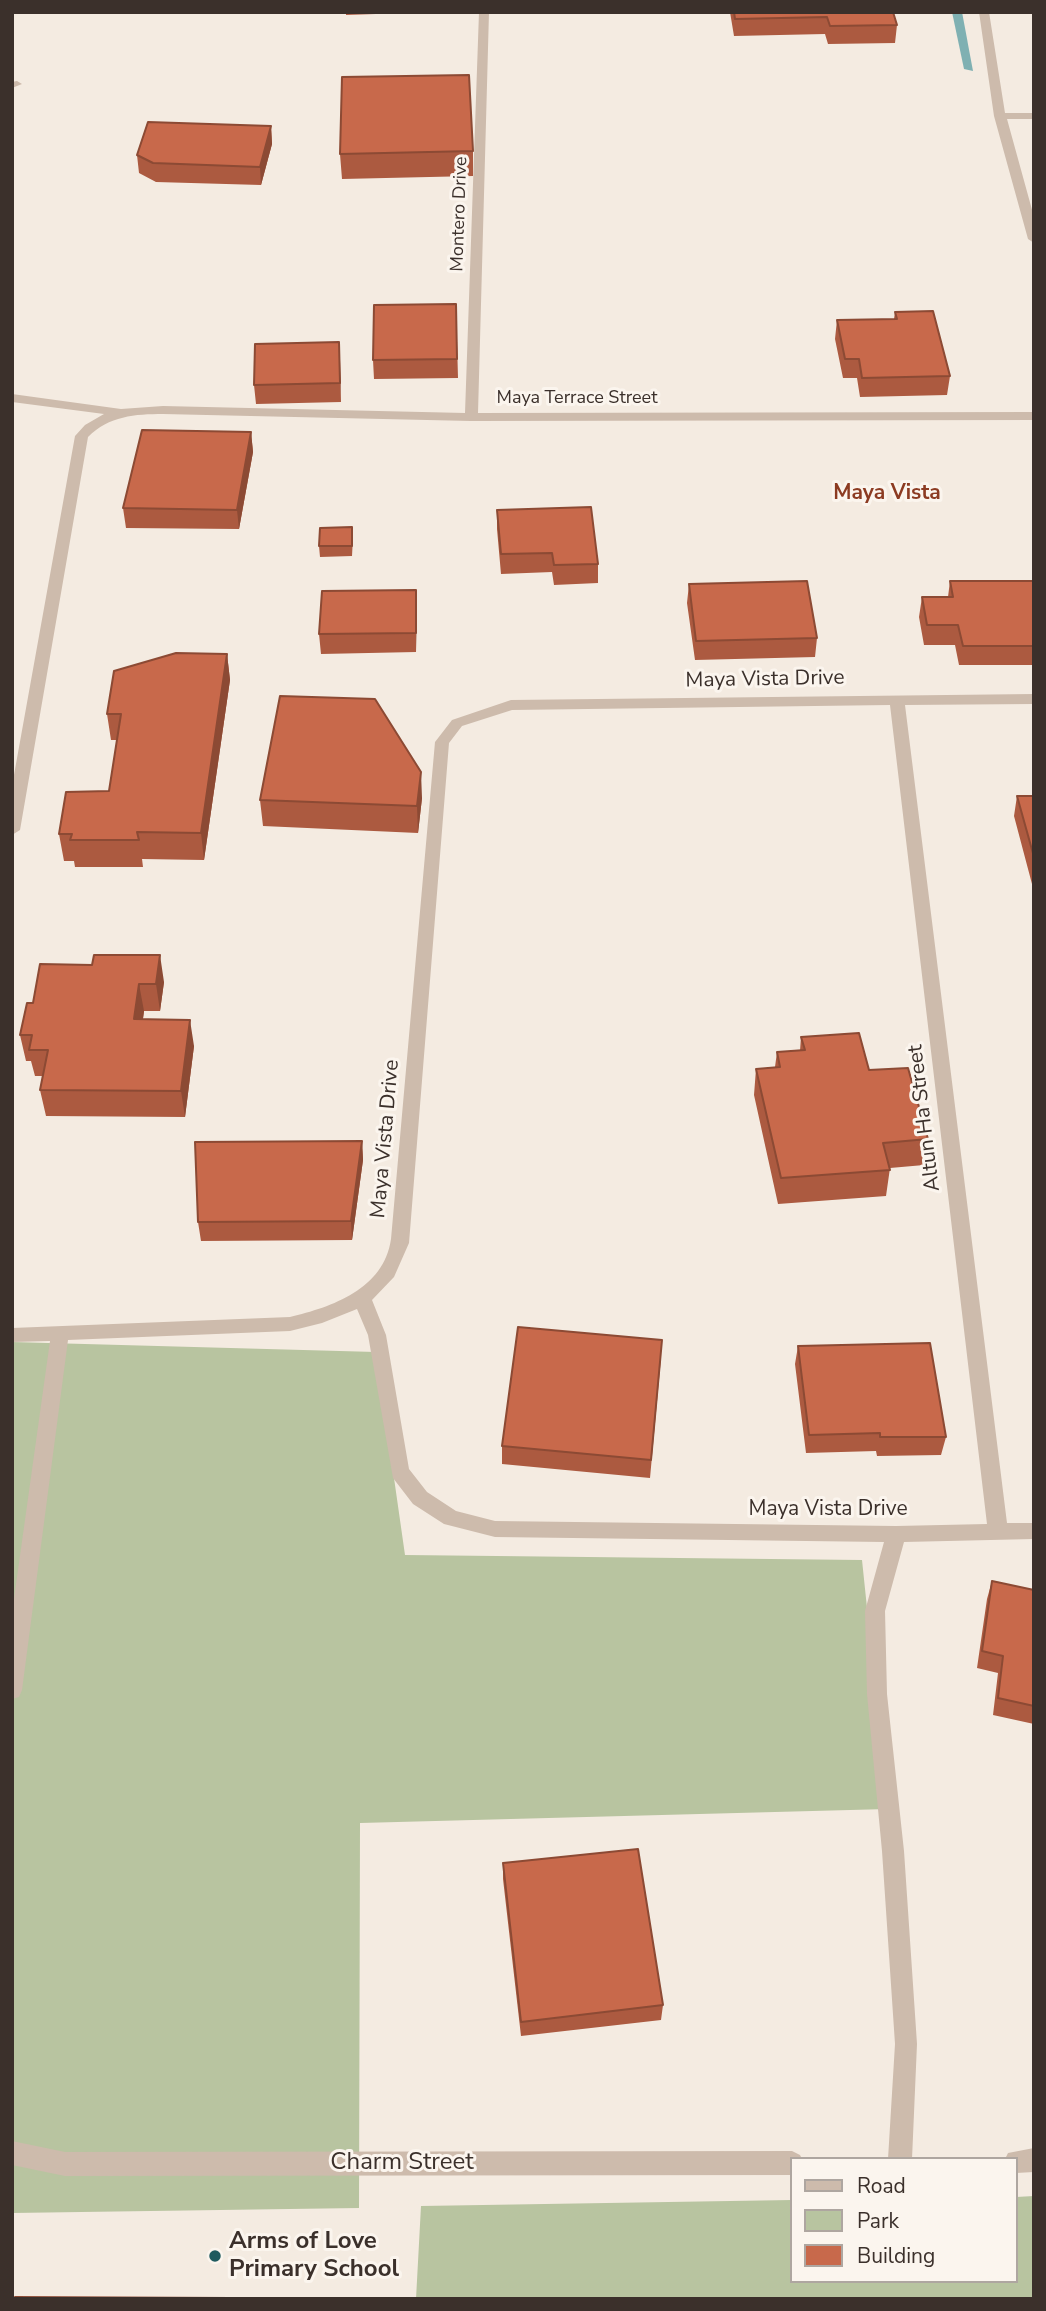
<!DOCTYPE html>
<html>
<head>
<meta charset="utf-8">
<style>
	body { margin:0 }
	#map { position:relative; width:1046px; height:2311px; overflow:hidden; background:#f4ebe1; font-family:"Nunito Sans",sans-serif }
	canvas { display:block }
	.frame { position:absolute; inset:0; border:14px solid #3b302b; pointer-events:none }
	.legend { position:absolute; left:790px; top:2157px; width:228px; height:126px; box-sizing:border-box; background:#fbf5ee; border:2px solid #aea6a0; margin:0; padding:9px 12px; list-style:none; font-size:21px; color:#3b302b }
	.legend li { display:flex; align-items:center; gap:14px; height:35px }
	.legend b { width:35px; border:2px solid #aea6a0 }
</style>
</head>
<body>
<div id="map">
<canvas width="1046" height="2311"></canvas>
<div class="frame"></div>
<ul class="legend">
<li><b style="height:9px;background:#cdbbac"></b>Road</li>
<li><b style="height:19px;background:#b8c4a0"></b>Park</li>
<li><b style="height:19px;background:#c8694b"></b>Building</li>
</ul>
</div>
<script>
const ctx = document.querySelector('canvas').getContext('2d');
ctx.lineJoin = 'round';
function paint(path, color) { ctx.fillStyle = color; ctx.fill(path, 'evenodd'); }
function stroke(path, color, width, dash) { ctx.strokeStyle = color; ctx.lineWidth = width; ctx.lineCap = dash ? 'butt' : 'round'; ctx.setLineDash(dash || []); ctx.stroke(path); }
function drawText(font, color, halo, rows, align = 'center') {
  ctx.font = font + ' "Nunito Sans",sans-serif'; ctx.lineWidth = 6; ctx.setLineDash([]); ctx.textBaseline = 'middle'; ctx.strokeStyle = halo; ctx.fillStyle = color; for (const [text, x, y, turn = 0] of rows) {
    ctx.save(); ctx.translate(x, y); ctx.rotate((+turn || 0) * Math.PI / 180); ctx.textAlign = isNaN(turn) ? turn : align; if (halo) ctx.strokeText(text, 0, 0); ctx.fillText(text, 0, 0); ctx.restore();
  }
}
const green = new Path2D(`
	M 12,1342 L 376,1352 L 405,1555 L 862,1560 L 888,1809 L 360,1823 L 359,2208 L 12,2213 Z
	M 1034,2196 L 1034,2299 L 416,2299 L 421,2206 L 792,2200 L 792,2281 L 1016,2281 L 1016,2197 Z`);
const stream = new Path2D(`
	M 952,12 L 962,12 L 973,71 L 964,69 Z`);
const minor = new Path2D(`
	M 479,12 L 489,12 L 478,413 L 1034,412 L 1034,420 L 471,421 L 163,414 C 135,414 109,416 88,437 L 20,830 L 12,835 L 12,786 L 75,436 L 85,425 L 104,414 L 12,402 L 12,394 L 121,409 L 163,406 L 465,413 Z
	M 979,12 L 989,12 L 1005,113 L 1034,113 L 1034,119 L 1007,119 L 1034,217 L 1034,243 L 1028,239 L 994,116 Z
	M 12,82 L 17,81 L 22,84 L 12,88 Z
	M 1034,694 L 1034,704 L 905,705 L 1007,1523 L 1034,1523 L 1034,1539 L 904,1542 L 885,1611 L 887,1694 L 904,1851 L 917,2044 L 912,2159 L 888,2159 L 895,2044 L 882,1851 L 867,1694 L 865,1611 L 884,1542 L 495,1537 L 444,1524 L 413,1504 L 393,1478 L 368,1335 L 357,1309 L 322,1323 L 290,1331 L 68,1340 L 22,1690 L 19,1697 L 12,1699 L 12,1613 L 50,1341 L 12,1342 L 12,1328 L 290,1317 C 332,1307 384,1289 391,1239 L 435,742 L 452,720 L 511,700 ZM 890,705 L 987,1524 L 896,1526 L 495,1521 L 456,1511 L 427,1492 L 409,1469 L 386,1335 L 372,1300 L 394,1277 L 409,1243 L 449,743 L 462,726 L 512,710 Z
	M 12,2141 L 65,2152 L 792,2151 L 800,2155 L 802,2159 L 792,2159 L 792,2175 L 65,2176 L 12,2165 Z
	M 1034,2148 L 1034,2172 L 1016,2173 L 1016,2159 L 1005,2159 L 1008,2153 Z`);
const wall = new Path2D(`
	M 346,12 L 435,12 L 346,15 Z
	M 730,12 L 893,12 L 897,25 L 895,43 L 828,44 L 825,34 L 734,36 Z
	M 271,126 L 272,144 L 261,185 L 156,182 L 139,173 L 137,155 Z
	M 473,151 L 473,176 L 342,179 L 340,154 Z
	M 456,304 L 458,378 L 374,379 L 373,360 Z
	M 895,312 L 950,376 L 947,395 L 860,397 L 857,378 L 843,378 L 835,339 L 837,320 L 894,319 Z
	M 339,342 L 341,402 L 256,404 L 254,385 Z
	M 251,432 L 253,452 L 239,529 L 126,528 L 123,508 Z
	M 497,510 L 598,564 L 598,583 L 554,585 L 552,572 L 501,574 L 497,529 Z
	M 353,537 L 352,556 L 320,557 L 319,546 Z
	M 950,581 L 1034,581 L 1034,665 L 959,665 L 955,645 L 924,645 L 919,617 L 922,597 L 948,597 Z
	M 689,584 L 817,638 L 815,657 L 695,660 L 687,603 Z
	M 416,590 L 416,652 L 321,654 L 319,634 Z
	M 227,654 L 230,680 L 204,860 L 142,859 L 143,867 L 75,867 L 74,861 L 64,861 L 59,834 L 109,791 L 117,740 L 111,740 L 107,714 Z
	M 1017,796 L 1034,796 L 1034,884 L 1032,884 L 1014,816 Z
	M 422,798 L 418,833 L 263,826 L 260,800 Z
	M 92,965 L 164,982 L 160,1011 L 144,1011 L 143,1019 L 194,1046 L 185,1117 L 46,1116 L 40,1090 L 43,1076 L 35,1076 L 31,1061 L 26,1061 L 20,1035 L 33,1003 Z
	M 801,1037 L 869,1070 L 928,1139 L 924,1165 L 890,1168 L 886,1196 L 778,1204 L 754,1095 L 756,1069 L 775,1067 L 777,1052 L 800,1051 Z
	M 362,1141 L 363,1160 L 352,1240 L 201,1241 L 198,1222 Z
	M 798,1346 L 946,1437 L 941,1455 L 877,1456 L 876,1451 L 806,1453 L 795,1364 Z
	M 661,1358 L 650,1478 L 502,1464 L 502,1446 Z
	M 992,1581 L 1034,1590 L 1034,1724 L 993,1715 L 998,1673 L 977,1668 L 987,1599 Z
	M 503,1863 L 663,2005 L 661,2020 L 521,2036 L 503,1879 Z`);
const shadedWall = new Path2D(`
	M 271,126 L 272,144 L 261,185 L 260,167 Z
	M 339,342 L 340,360 L 341,402 L 340,383 Z
	M 251,432 L 253,452 L 239,529 L 237,510 Z
	M 416,590 L 417,609 L 416,652 Z
	M 227,654 L 230,680 L 204,860 L 201,833 Z
	M 421,772 L 422,798 L 418,833 L 417,806 Z
	M 160,955 L 164,982 L 160,1011 L 156,984 Z
	M 139,984 L 144,1011 L 139,1046 L 134,1019 Z
	M 190,1020 L 194,1046 L 185,1117 L 181,1091 Z
	M 362,1141 L 363,1160 L 352,1240 L 351,1221 Z`);
const building = new Path2D(`
	M 734,12 L 893,12 L 897,25 L 830,26 L 827,17 L 735,19 Z
	M 469,75 L 473,151 L 340,154 L 342,77 Z
	M 148,122 L 271,126 L 260,167 L 153,163 L 137,155 Z
	M 456,304 L 457,359 L 373,360 L 374,305 Z
	M 933,311 L 950,376 L 862,378 L 859,359 L 845,359 L 837,320 L 897,319 L 895,312 Z
	M 339,342 L 340,383 L 254,385 L 255,344 Z
	M 142,430 L 251,432 L 237,510 L 123,508 Z
	M 591,507 L 598,564 L 554,565 L 552,553 L 501,554 L 497,510 Z
	M 352,527 L 352,546 L 319,546 L 320,528 Z
	M 807,581 L 817,638 L 696,641 L 689,584 Z
	M 950,581 L 1034,581 L 1034,646 L 963,646 L 958,625 L 927,625 L 922,597 L 953,597 Z
	M 416,590 L 416,633 L 319,634 L 322,591 Z
	M 176,653 L 227,654 L 201,833 L 137,832 L 139,840 L 70,840 L 72,834 L 59,834 L 66,792 L 109,791 L 121,714 L 107,714 L 114,671 Z
	M 280,696 L 375,699 L 421,772 L 417,806 L 260,800 Z
	M 1017,796 L 1034,796 L 1034,857 Z
	M 94,955 L 160,955 L 156,984 L 139,984 L 134,1019 L 190,1020 L 181,1091 L 40,1090 L 48,1050 L 29,1050 L 32,1035 L 20,1035 L 27,1003 L 33,1003 L 40,964 L 92,965 Z
	M 859,1033 L 869,1070 L 908,1068 L 928,1139 L 883,1143 L 890,1170 L 781,1178 L 756,1069 L 780,1067 L 777,1052 L 805,1050 L 801,1037 Z
	M 362,1141 L 351,1221 L 198,1222 L 195,1142 Z
	M 518,1327 L 662,1340 L 651,1460 L 502,1446 Z
	M 930,1343 L 946,1437 L 880,1437 L 880,1433 L 809,1435 L 798,1346 Z
	M 992,1581 L 1034,1590 L 1034,1706 L 998,1698 L 1003,1656 L 982,1651 Z
	M 638,1849 L 663,2005 L 521,2022 L 503,1863 Z
	M 15,2297 L 231,2298 L 15,2299 Z`);
const markers = [
	[215,2256,7,"#1f5a5e"]
];
const farStreetnames = [
	["Montero Drive",460,214,-88],
	["Maya Terrace Street",577,399]
];
const farQuarternames = [
	["Maya Vista",887,494]
];
const streetNames = [
	["Maya Vista Drive",765,680,-1],
	["Altun Ha Street",925,1118,-97],
	["Maya Vista Drive",386,1139,-85],
	["Maya Vista Drive",828,1510]
];
const nearStreetnames = [
	["Charm Street",402,2163]
];
const nearPoinames = [
	["Arms of Love",229,2242],
	["Primary School",229,2270]
];
paint(green, '#b8c4a0');
paint(stream, '#7fb0b2');
paint(minor, '#cdbbac');
paint(wall, '#ac5a40');
paint(shadedWall, '#8c4a34');
paint(building, '#c8694b');
stroke(building, '#8c4a34', 2);
for (const [x, y, r, color] of markers) { const dot = new Path2D(); dot.arc(x, y, r, 0, 2 * Math.PI); ctx.fillStyle = color; ctx.fill(dot); stroke(dot, '#fbf5ee', 2.5); }
drawText('18px', '#3b302b', '#fbf5ee', farStreetnames);
drawText('bold 21px', '#8c3b22', '#fbf5ee', farQuarternames);
drawText('21px', '#3b302b', '#fbf5ee', streetNames);
drawText('24px', '#3b302b', '#fbf5ee', nearStreetnames);
drawText('bold 24px', '#3b302b', '#fbf5ee', nearPoinames, 'left');
</script>
</body>
</html>
